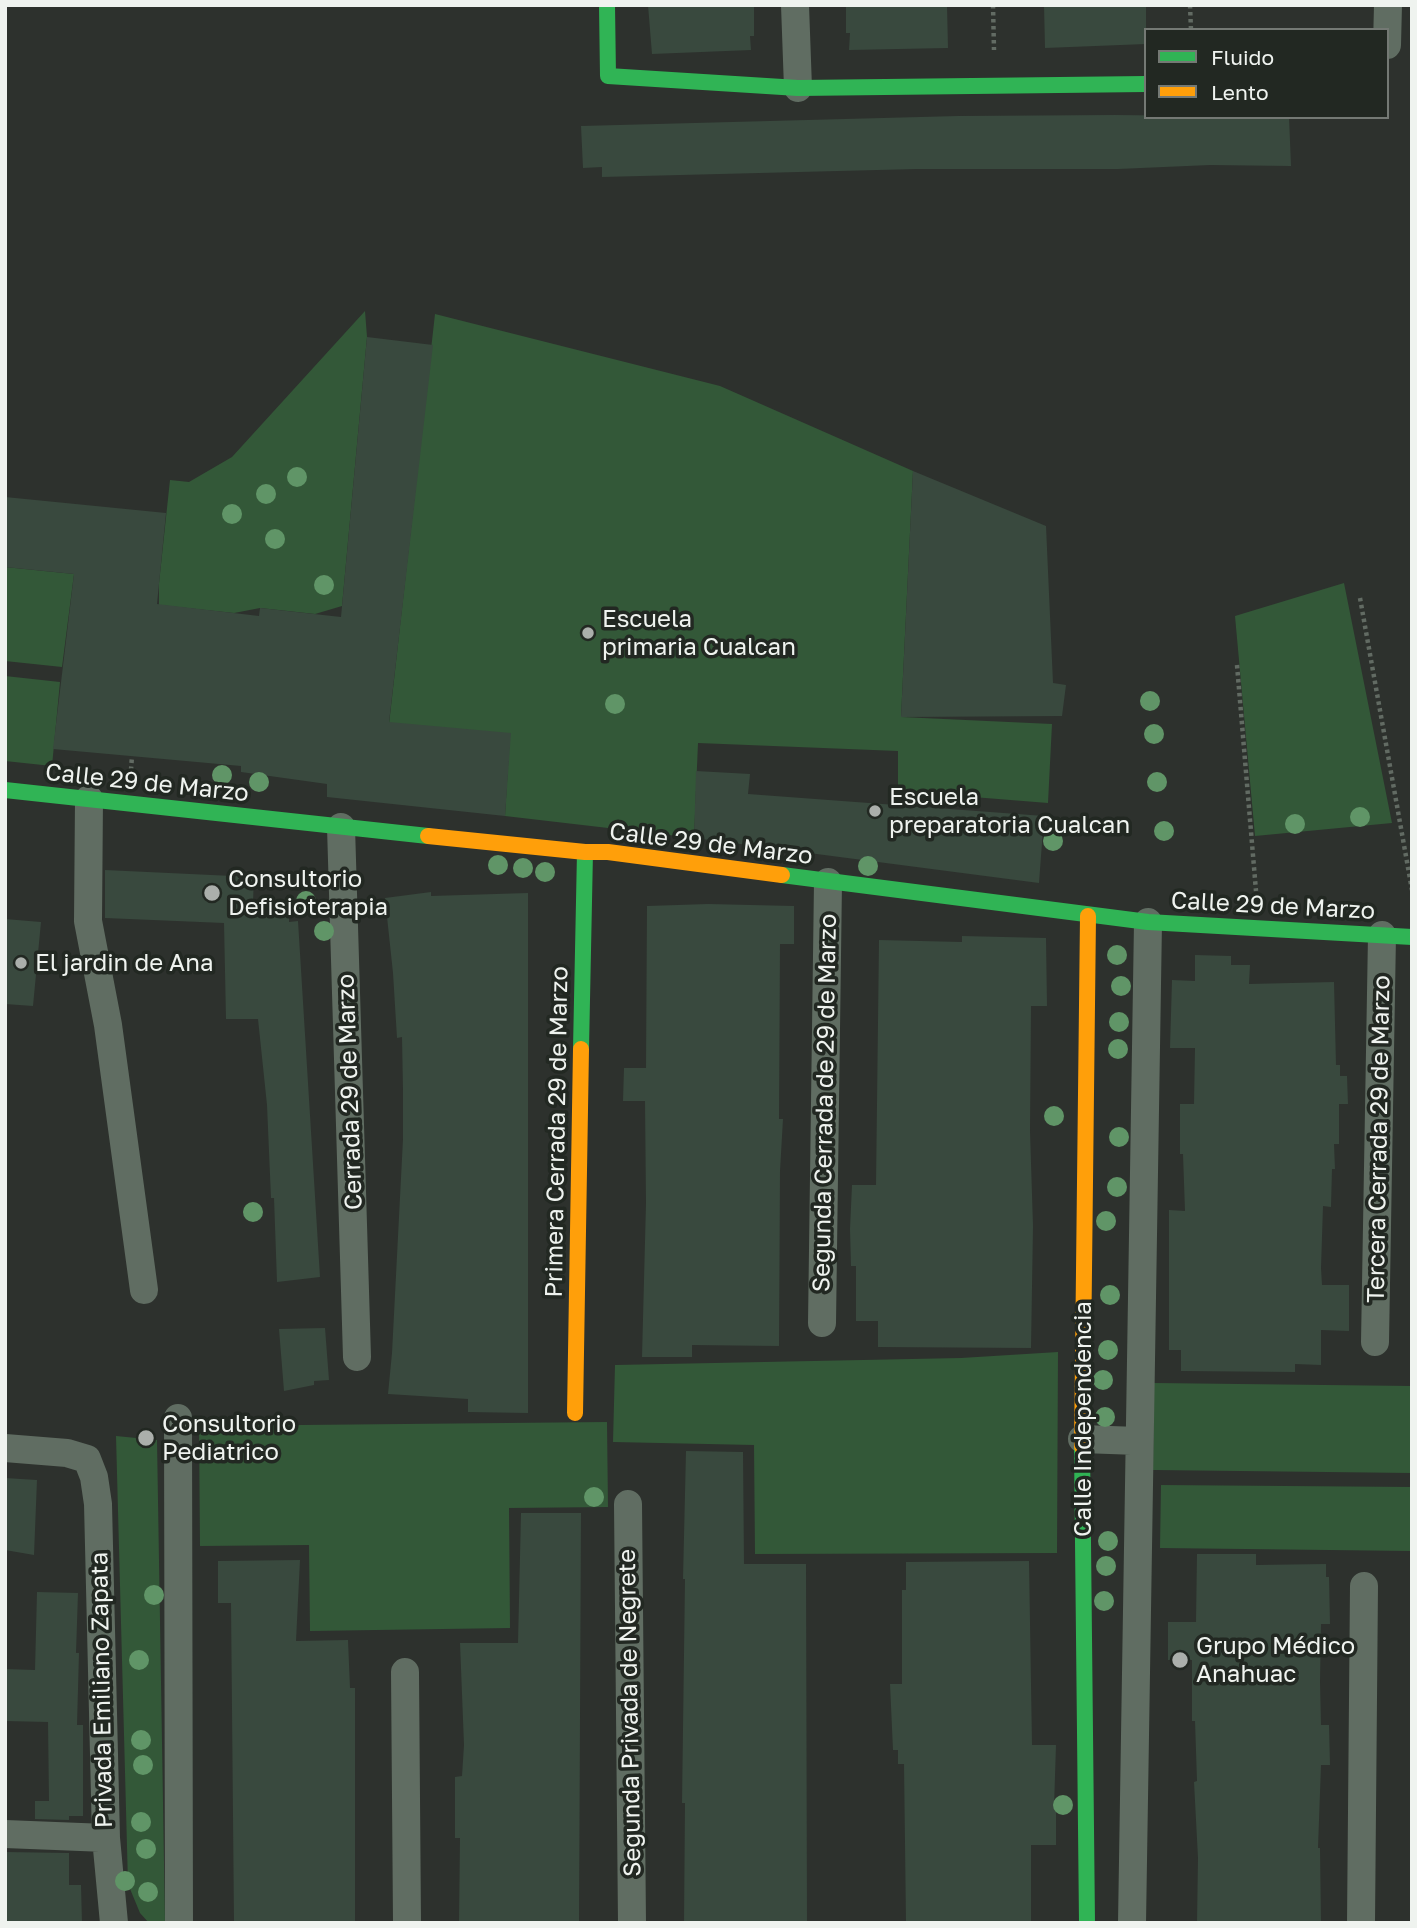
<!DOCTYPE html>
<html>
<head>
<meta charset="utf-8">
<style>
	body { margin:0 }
	#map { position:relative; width:1417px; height:1928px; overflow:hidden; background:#2d312d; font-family:"Golos Text",sans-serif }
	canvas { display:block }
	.frame { position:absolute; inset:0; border:7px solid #eff3ef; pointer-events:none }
	.legend { position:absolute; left:1144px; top:28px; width:245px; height:91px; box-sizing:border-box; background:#222822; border:2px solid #747974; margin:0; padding:9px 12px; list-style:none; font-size:21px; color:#eff3ef }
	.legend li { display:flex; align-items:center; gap:14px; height:35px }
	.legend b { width:35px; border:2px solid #747974 }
</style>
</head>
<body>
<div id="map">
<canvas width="1417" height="1928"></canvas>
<div class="frame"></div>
<ul class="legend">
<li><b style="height:9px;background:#30b455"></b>Fluido</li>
<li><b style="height:9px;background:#ff9f0a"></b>Lento</li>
</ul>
</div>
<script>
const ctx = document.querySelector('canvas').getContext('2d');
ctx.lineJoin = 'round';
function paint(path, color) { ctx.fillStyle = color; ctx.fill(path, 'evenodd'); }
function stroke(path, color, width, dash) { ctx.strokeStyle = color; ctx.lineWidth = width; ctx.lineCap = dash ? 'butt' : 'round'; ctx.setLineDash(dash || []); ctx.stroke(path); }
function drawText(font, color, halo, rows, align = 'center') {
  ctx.font = font + ' "Golos Text",sans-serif'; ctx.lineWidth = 7; ctx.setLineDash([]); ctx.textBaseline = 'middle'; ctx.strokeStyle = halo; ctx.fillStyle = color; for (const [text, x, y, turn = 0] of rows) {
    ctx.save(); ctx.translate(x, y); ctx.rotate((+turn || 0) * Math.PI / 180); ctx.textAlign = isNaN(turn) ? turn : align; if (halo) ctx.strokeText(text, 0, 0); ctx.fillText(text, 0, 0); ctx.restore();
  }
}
const green = new Path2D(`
	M 365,311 L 367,337 L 342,606 L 315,614 L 260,608 L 234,613 L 159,605 L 159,583 L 170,480 L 189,482 L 232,457 Z
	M 435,314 L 720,386 L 913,471 L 901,717 L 1052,724 L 1048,803 L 898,791 L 898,751 L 698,743 L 694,838 L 505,816 L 510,733 L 387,742 Z
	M 5,567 L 74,574 L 62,667 L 5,661 Z
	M 1344,583 L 1392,823 L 1255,836 L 1235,616 Z
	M 5,676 L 60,682 L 52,766 L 5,761 Z
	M 1058,1352 L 1057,1553 L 755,1554 L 754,1445 L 613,1442 L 615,1365 L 961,1358 Z
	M 1154,1383 L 1412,1386 L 1412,1473 L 1153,1470 Z
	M 607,1422 L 608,1507 L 509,1508 L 510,1628 L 310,1631 L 309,1545 L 200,1546 L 199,1426 Z
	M 116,1436 L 157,1440 L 165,1923 L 149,1923 L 140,1913 L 128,1884 Z
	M 1161,1485 L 1412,1487 L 1412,1551 L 1160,1548 Z`);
const building = new Path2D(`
	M 648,5 L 754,5 L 754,36 L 750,36 L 751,50 L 652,54 Z
	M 846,5 L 947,5 L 948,48 L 849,50 L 850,33 L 846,33 Z
	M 1044,5 L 1146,5 L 1146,44 L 1045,48 Z
	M 1115,115 L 1289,117 L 1291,166 L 1210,165 L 1118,169 L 917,169 L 602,177 L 602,167 L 583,168 L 581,126 L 958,116 Z
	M 367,337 L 433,345 L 389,722 L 511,733 L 505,816 L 327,797 L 327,784 L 241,772 L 241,766 L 53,749 L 74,574 L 5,567 L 5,497 L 166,513 L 157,604 L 259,616 L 260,608 L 341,617 Z
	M 913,471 L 1046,526 L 1053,683 L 1066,685 L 1062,716 L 901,717 Z
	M 696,771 L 750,774 L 748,794 L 1044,816 L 1039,883 L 694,838 Z
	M 105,870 L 254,877 L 253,902 L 281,899 L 283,916 L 289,916 L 289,922 L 298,921 L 320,1277 L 277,1282 L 274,1198 L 271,1198 L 267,1105 L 258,1019 L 226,1019 L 224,923 L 105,918 Z
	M 431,892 L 431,896 L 528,893 L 528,1413 L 468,1412 L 468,1399 L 388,1394 L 392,1353 L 403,1139 L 403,1090 L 402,1037 L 397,1038 L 393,973 L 385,898 Z
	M 708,904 L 794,906 L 794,944 L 780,944 L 779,1119 L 783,1119 L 780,1171 L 779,1346 L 692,1345 L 692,1357 L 642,1357 L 646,1203 L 645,1101 L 623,1101 L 624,1068 L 646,1068 L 647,906 Z
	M 5,919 L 41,922 L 33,1006 L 5,1004 Z
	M 962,936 L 1046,938 L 1047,1006 L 1031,1006 L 1030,1131 L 1033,1226 L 1031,1348 L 878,1347 L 878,1321 L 856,1321 L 856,1266 L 851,1266 L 850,1229 L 852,1185 L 876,1185 L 879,940 L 962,942 Z
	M 1195,955 L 1231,956 L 1231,965 L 1250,965 L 1249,984 L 1334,982 L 1336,1065 L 1340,1065 L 1340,1076 L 1347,1076 L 1348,1104 L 1339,1104 L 1339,1144 L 1334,1144 L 1335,1169 L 1332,1169 L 1331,1207 L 1323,1206 L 1321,1268 L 1322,1285 L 1349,1285 L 1349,1331 L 1321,1330 L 1321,1365 L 1295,1364 L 1295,1372 L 1181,1371 L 1181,1350 L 1169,1350 L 1169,1210 L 1185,1211 L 1183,1154 L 1180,1154 L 1180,1104 L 1194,1104 L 1195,1048 L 1170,1048 L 1172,980 L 1195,981 Z
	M 325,1328 L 329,1380 L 314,1381 L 314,1385 L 284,1391 L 279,1329 Z
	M 686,1451 L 743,1452 L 744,1564 L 806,1564 L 807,1923 L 684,1923 L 685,1803 L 682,1803 L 685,1579 L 683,1579 Z
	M 5,1478 L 37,1480 L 34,1555 L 5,1550 Z
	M 521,1513 L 581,1513 L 579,1923 L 459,1923 L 460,1838 L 455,1838 L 455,1777 L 462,1776 L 464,1745 L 460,1643 L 518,1643 Z
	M 1197,1554 L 1256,1554 L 1256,1565 L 1326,1564 L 1326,1577 L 1329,1577 L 1330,1624 L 1321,1624 L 1320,1682 L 1321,1725 L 1329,1725 L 1330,1765 L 1321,1765 L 1318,1848 L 1320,1848 L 1321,1923 L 1197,1923 L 1198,1858 L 1194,1782 L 1197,1781 L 1195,1721 L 1192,1721 L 1192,1660 L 1168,1660 L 1168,1622 L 1196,1622 Z
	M 300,1560 L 296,1641 L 348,1640 L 350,1688 L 355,1688 L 355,1923 L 234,1923 L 231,1603 L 218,1603 L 218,1561 Z
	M 1029,1561 L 1032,1745 L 1056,1745 L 1054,1807 L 1056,1807 L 1056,1845 L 1031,1845 L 1031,1923 L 906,1923 L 904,1764 L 898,1764 L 898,1750 L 893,1750 L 890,1684 L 902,1684 L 902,1590 L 906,1590 L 906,1562 Z
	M 37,1592 L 78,1593 L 76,1653 L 79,1653 L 77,1725 L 83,1725 L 83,1816 L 69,1816 L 69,1820 L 35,1819 L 35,1801 L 49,1801 L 48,1722 L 5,1721 L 5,1669 L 35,1670 Z
	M 5,1852 L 69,1853 L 69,1885 L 81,1885 L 82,1923 L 5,1923 Z`);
const path = new Path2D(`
	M 993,5 L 994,50
	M 1190,5 L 1191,30
	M 1360,598 L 1412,890
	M 1237,665 L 1256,891
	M 131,770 L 132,756`);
const street = new Path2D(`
	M 795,5 L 798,88
	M 1387,45 L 1388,5
	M 89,799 L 88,921 L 108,1025 L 144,1290
	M 341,827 L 357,1357
	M 822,1323 L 828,882
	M 1375,1342 L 1382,935
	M 178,1418 L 179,1923
	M 1082,1439 L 1138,1441
	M 5,1448 L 67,1453 L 87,1459 L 94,1477 L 98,1504 L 106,1838 L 114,1923
	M 628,1504 L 632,1923
	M 405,1672 L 407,1923
	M 5,1834 L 106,1838
	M 1132,1923 L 1148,922
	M 1361,1923 L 1364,1586`);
const fast = new Path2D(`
	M 607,5 L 608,76 L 798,88 L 1146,84
	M 5,790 L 428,836
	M 782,875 L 1148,922 L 1412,937
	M 581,1049 L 585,852
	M 1082,1447 L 1087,1923`);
const slow = new Path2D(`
	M 428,836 L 585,852 L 608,852 L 782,875
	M 575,1413 L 581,1049
	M 1082,1447 L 1088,916`);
const trees = [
	[297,477],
	[266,494],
	[232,514],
	[275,539],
	[324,585],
	[1150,701],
	[615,704],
	[1154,734],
	[222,775],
	[259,782],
	[1157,782],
	[1360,817],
	[1295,824],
	[1164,831],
	[1053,841],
	[498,865],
	[868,866],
	[523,868],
	[545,872],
	[306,901],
	[324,931],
	[1117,955],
	[1121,986],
	[1119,1022],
	[1118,1049],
	[1054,1116],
	[1119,1137],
	[1117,1187],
	[253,1212],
	[1106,1221],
	[1110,1295],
	[1108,1350],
	[1103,1380],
	[1105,1417],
	[594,1497],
	[1108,1541],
	[1106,1566],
	[154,1595],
	[1104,1601],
	[139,1660],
	[141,1740],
	[143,1765],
	[1063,1805],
	[141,1822],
	[146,1849],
	[125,1881],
	[148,1892]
];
const markers = [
	[588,633,7,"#abafab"],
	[875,811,7,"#abafab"],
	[212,893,9,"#abafab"],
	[21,963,7,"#abafab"],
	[146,1438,9,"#abafab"],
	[1180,1660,9,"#abafab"]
];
const poiNames = [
	["Escuela",602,619],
	["primaria Cualcan",602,647],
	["Escuela",889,797],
	["preparatoria Cualcan",889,825],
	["Consultorio",228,879],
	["Defisioterapia",228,907],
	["El jardin de Ana",35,963],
	["Consultorio",162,1424],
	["Pediatrico",162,1452],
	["Grupo Médico",1196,1646],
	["Anahuac",1196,1674]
];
const streetNames = [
	["Calle 29 de Marzo",147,783,6],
	["Calle 29 de Marzo",711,844,7],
	["Calle 29 de Marzo",1273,906,3],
	["Cerrada 29 de Marzo",350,1092,-92],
	["Segunda Cerrada de 29 de Marzo",825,1103,-89],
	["Primera Cerrada 29 de Marzo",557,1132,-89],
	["Tercera Cerrada 29 de Marzo",1379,1139,-89],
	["Calle Independencia",1083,1419,-90],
	["Privada Emiliano Zapata",102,1690,-91],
	["Segunda Privada de Negrete",630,1713,-91]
];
paint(green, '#335838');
paint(building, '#39493e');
stroke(path, '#626b63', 4.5, [3.5, 3.5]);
stroke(street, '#606d62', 28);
stroke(fast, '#30b455', 16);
stroke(slow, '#ff9f0a', 16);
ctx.fillStyle = '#609567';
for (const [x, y] of trees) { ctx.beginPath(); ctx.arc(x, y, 10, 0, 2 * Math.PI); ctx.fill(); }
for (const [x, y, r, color] of markers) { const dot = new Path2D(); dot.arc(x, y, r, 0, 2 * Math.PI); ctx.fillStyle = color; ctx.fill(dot); stroke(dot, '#222822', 2.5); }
drawText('24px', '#eff3ef', '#222822', poiNames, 'left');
drawText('24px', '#eff3ef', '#222822', streetNames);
</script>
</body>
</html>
